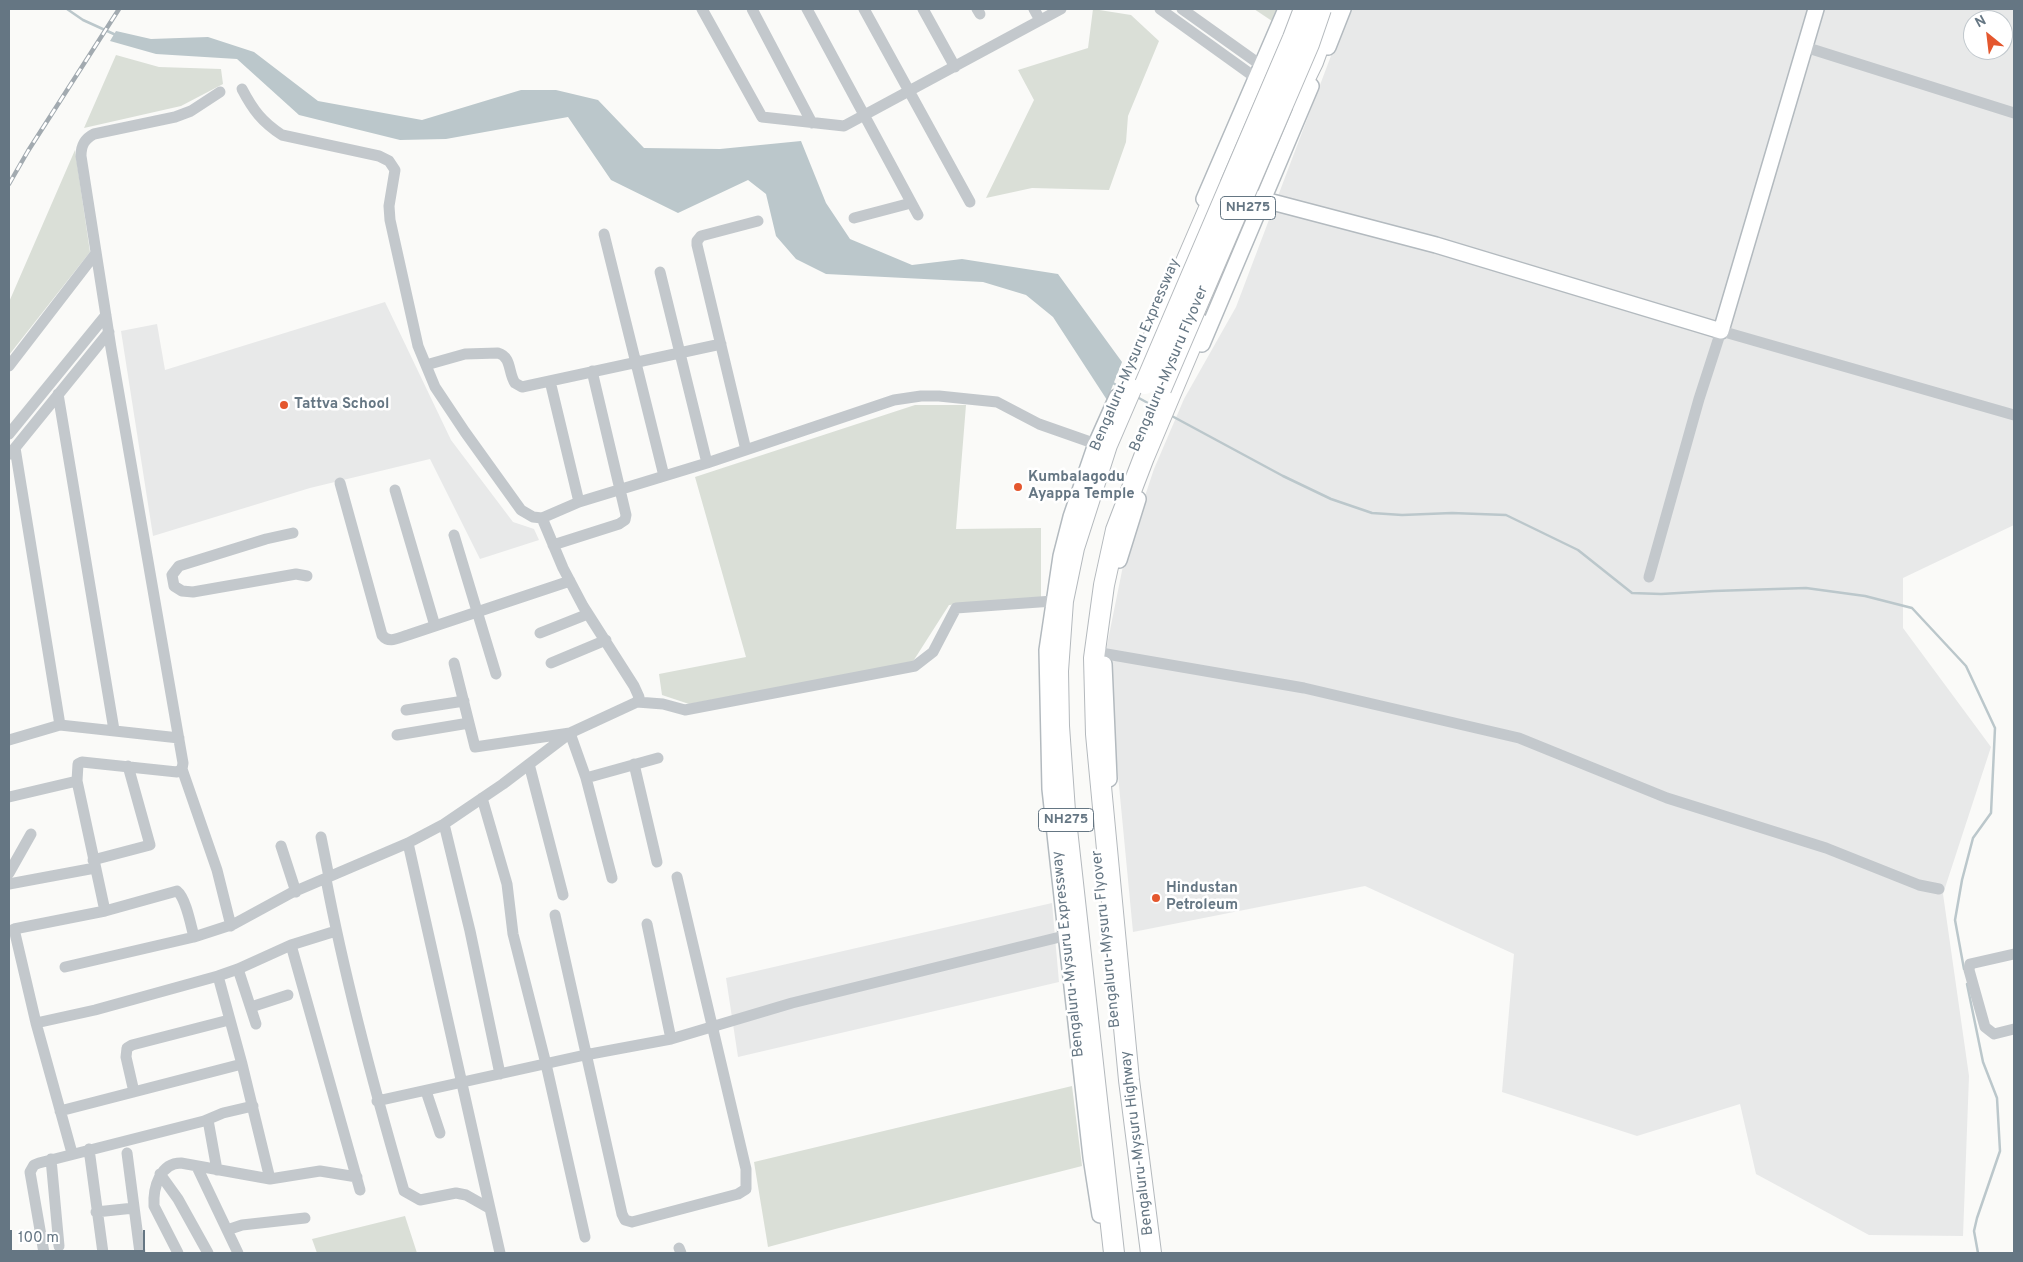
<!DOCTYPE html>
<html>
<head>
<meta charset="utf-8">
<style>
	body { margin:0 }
	#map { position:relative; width:2023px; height:1262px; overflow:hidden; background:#fafaf8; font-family:Overpass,sans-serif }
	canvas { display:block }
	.frame { position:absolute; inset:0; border:10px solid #657683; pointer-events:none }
	.north { position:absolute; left:1963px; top:10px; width:50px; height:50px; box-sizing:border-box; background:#fff; border:1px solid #c1c8cd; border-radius:50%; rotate:331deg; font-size:14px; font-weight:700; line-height:20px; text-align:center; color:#657683 }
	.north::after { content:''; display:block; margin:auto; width:18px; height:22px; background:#e4572e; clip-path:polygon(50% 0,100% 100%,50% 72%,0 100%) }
	.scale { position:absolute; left:10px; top:1230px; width:135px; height:22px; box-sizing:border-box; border:2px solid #657683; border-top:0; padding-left:6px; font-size:15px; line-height:18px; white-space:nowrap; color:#657683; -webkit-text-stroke:4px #fff; paint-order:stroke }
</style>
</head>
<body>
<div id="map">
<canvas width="2023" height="1262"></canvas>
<div class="frame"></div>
<div class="north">N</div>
<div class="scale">100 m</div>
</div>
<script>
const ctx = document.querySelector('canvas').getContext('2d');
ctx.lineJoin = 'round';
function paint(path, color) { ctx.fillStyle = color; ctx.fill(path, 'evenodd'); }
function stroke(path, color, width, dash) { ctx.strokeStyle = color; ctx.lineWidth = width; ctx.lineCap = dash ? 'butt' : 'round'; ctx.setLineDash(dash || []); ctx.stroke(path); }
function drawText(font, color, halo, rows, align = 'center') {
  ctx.font = font + ' Overpass,sans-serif'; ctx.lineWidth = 5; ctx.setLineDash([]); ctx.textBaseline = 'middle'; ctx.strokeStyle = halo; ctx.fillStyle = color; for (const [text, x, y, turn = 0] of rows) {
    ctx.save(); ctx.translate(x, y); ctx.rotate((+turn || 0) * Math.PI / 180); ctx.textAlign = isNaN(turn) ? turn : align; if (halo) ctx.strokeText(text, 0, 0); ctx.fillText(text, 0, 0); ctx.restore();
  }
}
const built = new Path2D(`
	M 1347,9 L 2014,9 L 2014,525 L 1903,578 L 1903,628 L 1991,747 L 1943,894 L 1969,1076 L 1963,1236 L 1869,1235 L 1756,1174 L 1740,1104 L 1637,1136 L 1502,1092 L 1514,954 L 1365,886 L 1133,932 L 1106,650 L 1125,556 L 1154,469 L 1184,399 L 1236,307 L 1340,32 ZM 1973,20 L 2003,20 L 2003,50 L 1973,50 Z
	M 385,302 L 451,440 L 513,522 L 534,529 L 539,540 L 480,559 L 430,459 L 310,488 L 153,536 L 121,331 L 157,324 L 165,370 Z
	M 1052,903 L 1059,982 L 738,1057 L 726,978 Z`);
const green = new Path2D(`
	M 1093,9 L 1131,15 L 1159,41 L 1128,116 L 1126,142 L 1109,190 L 1032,188 L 986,198 L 1034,100 L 1018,70 L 1088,48 Z
	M 1254,9 L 1278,9 L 1272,21 Z
	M 116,55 L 159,67 L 221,69 L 223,84 L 181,106 L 84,128 Z
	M 75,150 L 90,252 L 9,355 L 9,302 Z
	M 915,405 L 966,405 L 956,529 L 1041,528 L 1041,597 L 949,605 L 912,663 L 689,704 L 662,695 L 659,674 L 746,657 L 695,477 Z
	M 1072,1086 L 1082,1166 L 839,1228 L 768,1247 L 754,1162 Z
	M 405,1216 L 417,1253 L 317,1253 L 312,1239 Z`);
const water = new Path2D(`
	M 116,31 L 151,39 L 208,37 L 254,52 L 318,101 L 422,120 L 521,90 L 556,90 L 598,100 L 644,148 L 720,149 L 801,141 L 826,203 L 850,239 L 912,265 L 962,259 L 1058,274 L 1122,362 L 1107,400 L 1053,317 L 1026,295 L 983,282 L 826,274 L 796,259 L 776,236 L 766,194 L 748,180 L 678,213 L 611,180 L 568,117 L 446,139 L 400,140 L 299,115 L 237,59 L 156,54 L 110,41 Z`);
const stream = new Path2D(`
	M 67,9 L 83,20 L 116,35
	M 1111,382 L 1122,388
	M 1137,397 L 1157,408
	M 1170,415 L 1283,476 L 1331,499 L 1372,513 L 1402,515 L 1452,513 L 1506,515 L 1578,550 L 1632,593 L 1661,594 L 1714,591 L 1806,588 L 1865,596 L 1912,608 L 1966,666 L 1995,728 L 1991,813 L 1973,838 L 1962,880 L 1955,920 L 1964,969
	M 1967,984 L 1983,1062 L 1997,1098 L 2000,1151 L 1977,1218 L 1974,1231 L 1978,1253`);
const street = new Path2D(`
	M 702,9 L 762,117 L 844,126 L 1061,9
	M 752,9 L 812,123
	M 807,9 L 918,215
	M 864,9 L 970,202
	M 923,9 L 955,67
	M 977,9 L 980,14
	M 1034,9 L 1040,20
	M 1160,9 L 1256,78
	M 1182,9 L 1262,66
	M 1805,47 L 2014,113
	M 242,89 C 253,110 262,122 282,135 L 379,156 L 389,161 L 395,170 L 389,206 L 390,220 L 418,346 L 435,387 L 465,432 L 521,510 L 533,517 L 542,518 L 579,502 L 707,463 L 894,400 L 921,396 L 939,396 L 997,402 L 1039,424 L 1096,444
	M 854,218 L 911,203
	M 604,234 L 664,476
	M 660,272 L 707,463
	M 426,365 L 465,354 L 498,353 C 512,357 508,373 515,383 L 522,387 L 721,344
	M 9,366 L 96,253
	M 550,381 L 579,502
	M 58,394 L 114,730
	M 9,434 L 106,315
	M 15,448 L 60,725
	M 746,450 L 697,245 L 697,241 L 701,236 L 758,221
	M 10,454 L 109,332
	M 340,483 L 382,635 C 389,644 398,638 408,635 L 570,581
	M 395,490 L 435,626
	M 293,533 L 266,539 L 179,566 L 172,575 L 174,586 L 182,591 L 193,592 L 296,574 L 307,576
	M 454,535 L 496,674
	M 553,545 L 619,524 L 625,520 L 626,515 L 592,371
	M 1649,577 L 1699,399 L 1721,331 L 2014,415
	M 540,633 L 588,614
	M 1095,652 L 1304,688 L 1519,738 L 1667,798 L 1826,848 L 1919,885 L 1939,889
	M 454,663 L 475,747 L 570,733 L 586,778 L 612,878
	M 551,663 L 606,640
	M 637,702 L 663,704 L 685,710 L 915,666 L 933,652 L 956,608 L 1053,601
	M 406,710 L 464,701
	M 397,735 L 469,723
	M 9,740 L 60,725 L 179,738
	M 529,764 L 563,895
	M 634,764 L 657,862
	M 182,769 L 217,870 L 231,926
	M 586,778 L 658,758
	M 9,797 L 77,781
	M 482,798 L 507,884 L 513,934 L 546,1064 L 585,1237
	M 444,824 L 470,931 L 500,1074
	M 321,837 L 329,877
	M 408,843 L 500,1253
	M 281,846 L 296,892
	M 93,860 L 150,845 L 128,766
	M 9,873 L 31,834
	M 326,879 C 346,984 374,1088 404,1191 L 420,1200 L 456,1193 L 466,1195 L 489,1208
	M 9,884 L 95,868
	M 105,911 L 77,781 L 78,764 L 82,762 L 177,772 L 182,769 L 183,763 L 111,348 L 81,156 C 81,146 84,139 94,134 L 175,117 L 191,111 L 220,92
	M 555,915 L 622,1214 L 625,1220 L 632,1222 L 738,1194 L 746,1189 L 746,1169 L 677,877
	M 647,924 L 671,1039
	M 291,945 L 360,1190
	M 2014,954 L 1970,964 L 1969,970 L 1985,1027 L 1994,1034 L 2014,1029
	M 65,967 L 194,937 L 234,924 L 291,893 L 408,843 L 444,824 L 503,784 L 570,733 L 637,702 L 639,697 L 634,686 L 583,606 L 563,568 L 542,518
	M 238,969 L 256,1024
	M 218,976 L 242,1064 L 270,1179
	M 251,1007 L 288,995
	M 36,1023 L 95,1010 L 218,976 L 238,969 L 291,945 L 336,931
	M 426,1091 L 440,1133
	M 134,1092 L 126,1057 L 127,1048 L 132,1045 L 229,1020
	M 377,1101 L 585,1055 L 671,1039 L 792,1003 L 1068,935
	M 60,1111 L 242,1064
	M 208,1120 L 217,1170
	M 89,1149 L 103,1253
	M 72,1153 L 36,1023 L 14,929 L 105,911 L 177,891 C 186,898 191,926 194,937
	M 127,1153 L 140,1253
	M 51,1159 L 59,1246
	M 197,1167 L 238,1253
	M 160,1174 L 178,1199 L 208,1253
	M 96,1212 L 134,1208
	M 227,1230 L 242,1225 L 305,1218
	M 679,1248 L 681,1253
	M 44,1253 L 30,1172 L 34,1165 L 39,1163 L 204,1121 L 223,1113 L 253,1106
	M 178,1253 L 154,1206 C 153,1187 160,1163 181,1163 L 270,1179 L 320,1171 L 357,1177`);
const secondary = new Path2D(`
	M 1328,47 L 1343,9
	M 1253,197 L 1436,245 L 1721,331 L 1816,9
	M 1204,199 L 1286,9
	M 1202,344 L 1311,86
	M 1119,560 L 1138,499
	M 1104,664 L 1109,779
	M 1100,1215 L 1091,1157 L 1050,789 L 1047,650 L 1061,556 L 1071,517 L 1096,444 L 1117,397`);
const highway = new Path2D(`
	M 1295,99 L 1313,62 L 1332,9
	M 1114,1253 L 1065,811 L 1059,726 L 1058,671 L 1063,601 L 1074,548 L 1107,445 L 1217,190
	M 1151,1253 L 1129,1080 L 1096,734 L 1094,658 L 1104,585 L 1116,530 L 1144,457 L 1200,324`);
const rail = new Path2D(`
	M 9,184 L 28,151 L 119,9`);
const highwayBridge = new Path2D(`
	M 1145,384 L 1293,38 L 1304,9
	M 1161,389 L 1309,44 L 1321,9`);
const markers = [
	[284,405,5,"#e4572e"],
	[1018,487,5,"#e4572e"],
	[1156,898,5,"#e4572e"]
];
const shields = [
	[1248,208,55],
	[1066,820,55]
];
const shieldNames = [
	["NH275",1248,208],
	["NH275",1066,820]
];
const streetNames = [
	["Bengaluru-Mysuru Expressway",1136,355,-67],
	["Bengaluru-Mysuru Flyover",1170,369,-67],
	["Bengaluru-Mysuru Flyover",1107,939,-96],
	["Bengaluru-Mysuru Expressway",1069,954,-96],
	["Bengaluru-Mysuru Highway",1138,1143,-97]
];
const poiNames = [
	["Tattva School",294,405],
	["Kumbalagodu",1028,478],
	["Ayappa Temple",1028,495],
	["Hindustan",1166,889],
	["Petroleum",1166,906]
];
paint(built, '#e8e9e9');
paint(green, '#dadfd7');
paint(water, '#bbc7cb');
stroke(stream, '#bbc7cb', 2.5);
stroke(secondary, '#b3babf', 18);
stroke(highway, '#b4b9bd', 22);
stroke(street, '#c3c8cc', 11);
stroke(secondary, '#fff', 15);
stroke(highway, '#fff', 20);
stroke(rail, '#a2aab0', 4.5);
stroke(rail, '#fff', 2.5, [8]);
stroke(highwayBridge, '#b4b9bd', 22, []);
stroke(highwayBridge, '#fff', 20);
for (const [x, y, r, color] of markers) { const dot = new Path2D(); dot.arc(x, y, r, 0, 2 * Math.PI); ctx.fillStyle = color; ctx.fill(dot); stroke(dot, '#fff', 2); }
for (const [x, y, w] of shields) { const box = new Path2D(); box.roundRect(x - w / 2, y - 11.5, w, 23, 4); ctx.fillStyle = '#fff'; ctx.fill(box); stroke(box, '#657683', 1); }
drawText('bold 14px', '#657683', null, shieldNames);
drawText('15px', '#657683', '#fff', streetNames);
drawText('bold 15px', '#657683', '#fff', poiNames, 'left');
</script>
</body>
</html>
